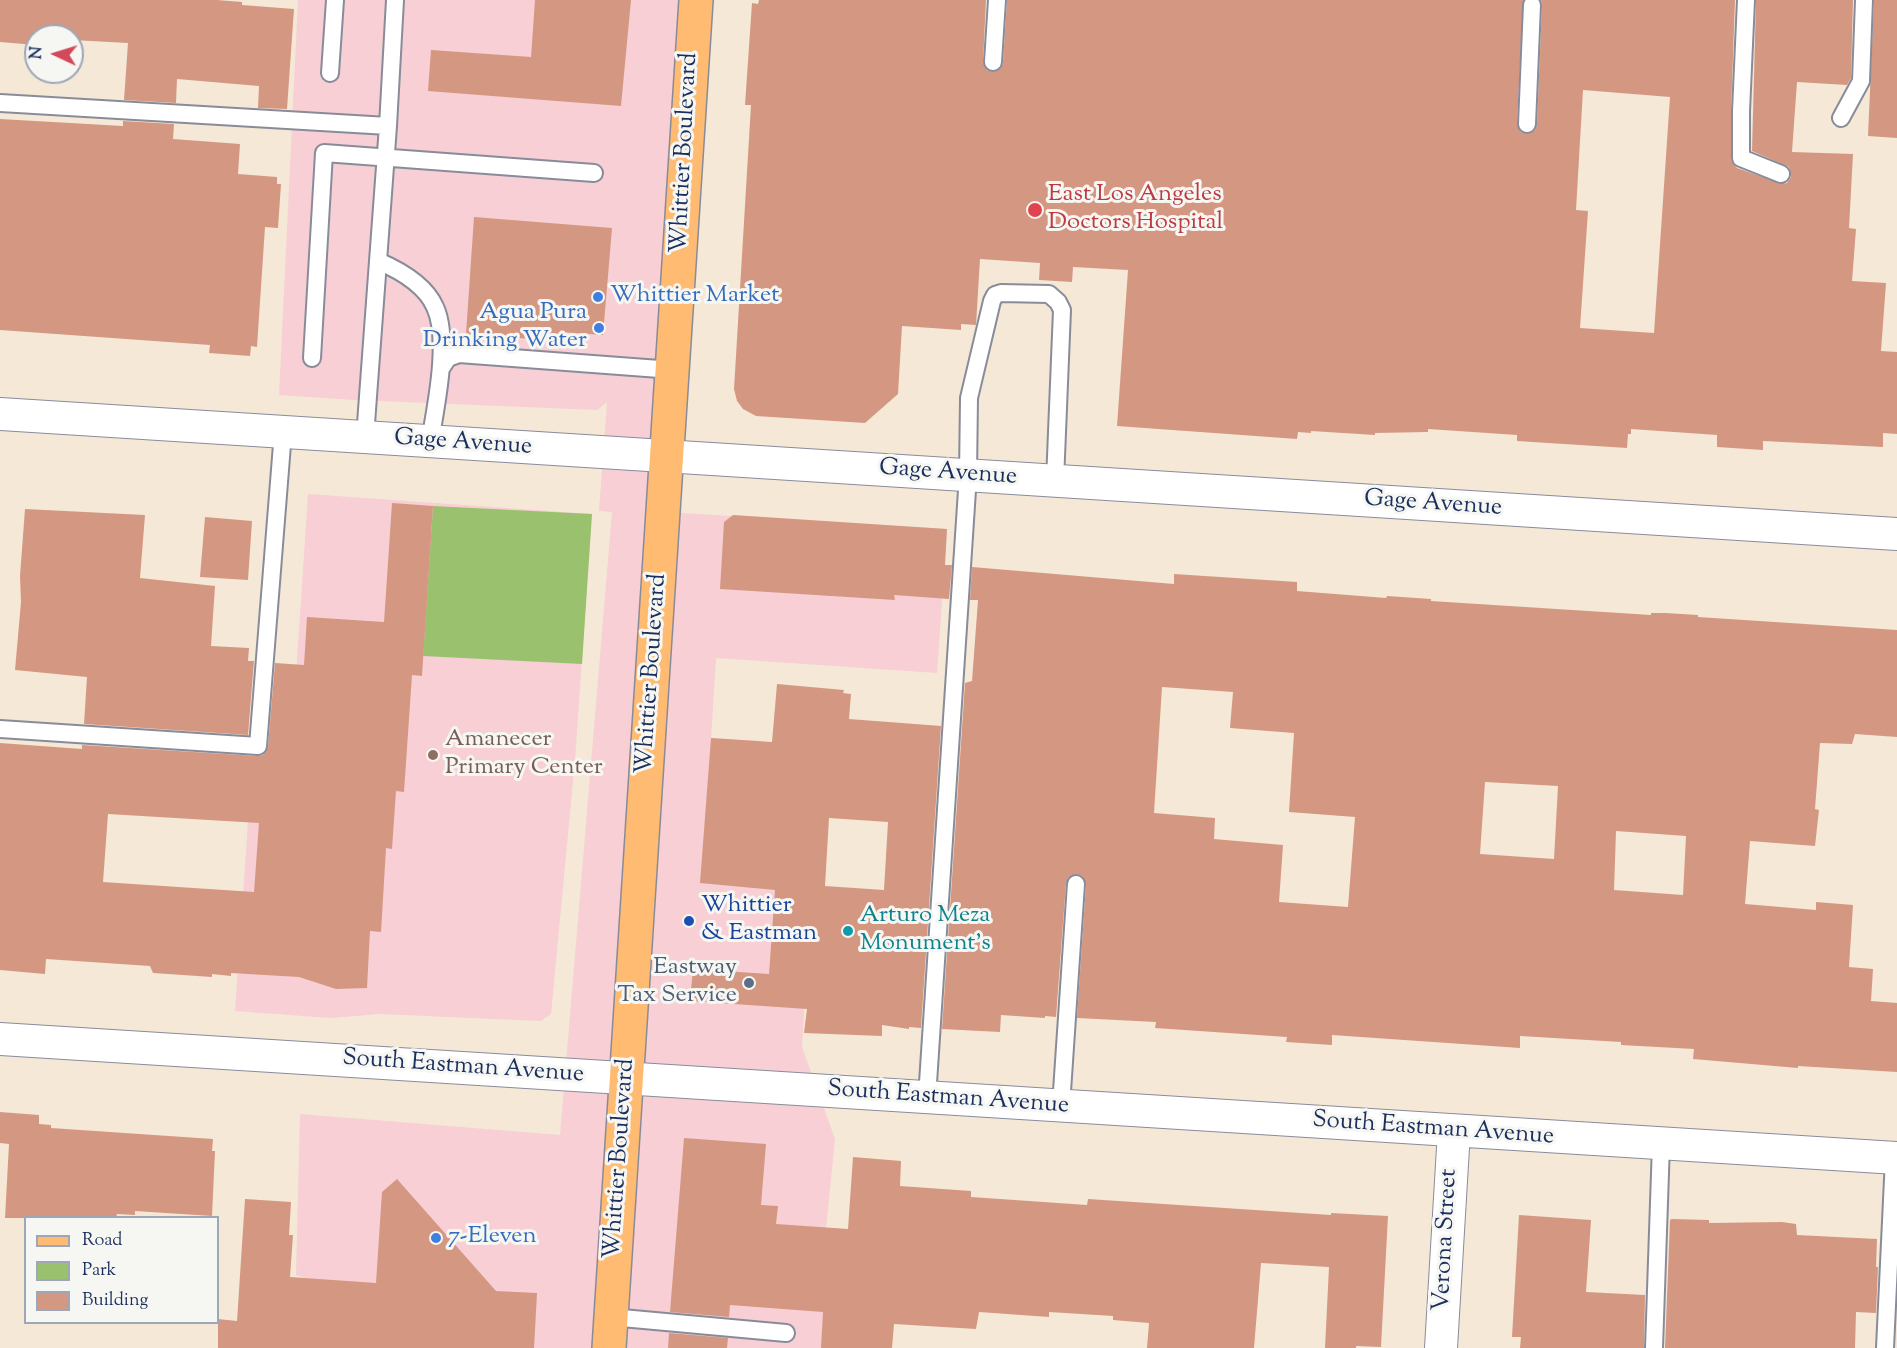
<!DOCTYPE html>
<html>
<head>
<meta charset="utf-8">
<style>
	body { margin:0 }
	#map { position:relative; width:1897px; height:1348px; overflow:hidden; background:#f5e8d7; font-family:"Sorts Mill Goudy",serif }
	canvas { display:block }
	.legend { position:absolute; left:24px; top:1216px; width:195px; height:108px; box-sizing:border-box; background:#f6f6f2; border:2px solid #9ea6b7; margin:0; padding:8px 10px; list-style:none; font-size:18px; color:#1b2f5e }
	.legend li { display:flex; align-items:center; gap:12px; height:30px }
	.legend b { width:30px; border:2px solid #9ea6b7 }
	.north { position:absolute; left:24px; top:24px; width:60px; height:60px; box-sizing:border-box; background:#f6f6f2; border:2px solid #9ea6b7; border-radius:50%; rotate:274deg; font-size:16px; font-weight:700; line-height:24px; text-align:center; color:#1b2f5e }
	.north::after { content:''; display:block; margin:auto; width:21px; height:27px; background:#d1495b; clip-path:polygon(50% 0,100% 100%,50% 72%,0 100%) }
</style>
</head>
<body>
<div id="map">
<canvas width="1897" height="1348"></canvas>
<ul class="legend">
<li><b style="height:8px;background:#ffbb71"></b>Road</li>
<li><b style="height:16px;background:#9ac26e"></b>Park</li>
<li><b style="height:16px;background:#d49882"></b>Building</li>
</ul>
<div class="north">N</div>
</div>
<script>
const ctx = document.querySelector('canvas').getContext('2d');
ctx.lineJoin = 'round';
function paint(path, color) { ctx.fillStyle = color; ctx.fill(path, 'evenodd'); }
function stroke(path, color, width, dash) { ctx.strokeStyle = color; ctx.lineWidth = width; ctx.lineCap = dash ? 'butt' : 'round'; ctx.setLineDash(dash || []); ctx.stroke(path); }
function drawText(font, color, halo, rows, align = 'center') {
  ctx.font = font + ' "Sorts Mill Goudy",serif'; ctx.lineWidth = 6; ctx.setLineDash([]); ctx.textBaseline = 'middle'; ctx.strokeStyle = halo; ctx.fillStyle = color; for (const [text, x, y, turn = 0] of rows) {
    ctx.save(); ctx.translate(x, y); ctx.rotate((+turn || 0) * Math.PI / 180); ctx.textAlign = isNaN(turn) ? turn : align; if (halo) ctx.strokeText(text, 0, 0); ctx.fillText(text, 0, 0); ctx.restore();
  }
}
const built = new Path2D(`
	M 298,0 L 696,0 L 664,512 L 947,529 L 937,673 L 716,658 L 711,738 L 762,741 L 748,881 L 863,900 L 806,977 L 802,1047 L 835,1139 L 826,1228 L 887,1348 L 303,1348 L 308,1279 L 296,1275 L 300,1114 L 560,1135 L 612,512 L 599,511 L 607,402 L 597,410 L 354,400 L 279,395 Z
	M 308,494 L 592,514 L 575,760 L 551,1014 L 541,1021 L 379,1014 L 330,1018 L 235,1011 L 252,764 L 290,766 Z`);
const green = new Path2D(`
	M 433,506 L 592,514 L 582,664 L 423,656 Z`);
const building = new Path2D(`
	M 0,0 L 217,0 L 242,2 L 242,5 L 294,9 L 287,109 L 258,108 L 259,86 L 177,79 L 176,103 L 124,100 L 128,43 L 72,40 L 72,36 L 36,36 L 36,45 L 0,42 Z
	M 535,0 L 631,0 L 621,106 L 428,91 L 431,50 L 531,57 Z
	M 759,0 L 986,0 L 983,62 L 987,70 L 993,72 L 1001,68 L 1003,63 L 1007,0 L 1523,0 L 1517,124 L 1521,132 L 1527,134 L 1535,130 L 1537,124 L 1542,5 L 1541,0 L 1735,0 L 1731,111 L 1731,159 L 1733,164 L 1737,168 L 1782,184 L 1787,183 L 1791,177 L 1789,167 L 1752,151 L 1756,0 L 1853,0 L 1851,78 L 1847,85 L 1797,82 L 1792,152 L 1853,154 L 1849,228 L 1856,229 L 1852,281 L 1886,283 L 1881,351 L 1897,352 L 1897,434 L 1883,433 L 1883,447 L 1763,441 L 1763,450 L 1717,447 L 1717,435 L 1631,429 L 1631,434 L 1628,434 L 1627,448 L 1517,441 L 1517,435 L 1428,429 L 1428,432 L 1375,433 L 1375,435 L 1311,431 L 1311,433 L 1298,432 L 1297,439 L 1117,426 L 1128,270 L 1073,267 L 1072,282 L 1039,280 L 1040,263 L 980,259 L 976,325 L 961,324 L 961,330 L 902,326 L 898,394 L 865,423 L 756,416 L 743,409 L 737,401 L 734,389 L 751,105 L 745,105 L 752,3 L 758,4 ZM 1583,90 L 1670,97 L 1654,333 L 1580,328 L 1588,211 L 1576,210 Z
	M 1874,0 L 1897,0 L 1897,138 L 1868,136 Z
	M 0,119 L 123,126 L 123,121 L 174,124 L 173,139 L 240,144 L 238,174 L 277,177 L 277,184 L 281,184 L 278,228 L 265,227 L 257,347 L 251,346 L 250,356 L 209,353 L 210,345 L 0,330 Z
	M 474,217 L 612,228 L 603,335 L 560,332 L 558,341 L 518,338 L 517,340 L 472,337 L 472,335 L 466,334 Z
	M 392,503 L 433,506 L 422,676 L 412,675 L 404,792 L 396,791 L 392,849 L 386,848 L 381,932 L 370,931 L 367,988 L 336,989 L 299,977 L 231,973 L 231,976 L 212,974 L 212,977 L 153,973 L 150,966 L 46,959 L 45,974 L 0,970 L 0,743 L 82,749 L 82,745 L 257,756 L 263,755 L 268,747 L 275,663 L 304,665 L 307,617 L 384,622 ZM 108,814 L 259,823 L 254,892 L 103,882 Z
	M 25,509 L 145,515 L 140,578 L 215,586 L 211,646 L 249,648 L 248,661 L 254,661 L 248,735 L 84,724 L 87,677 L 15,670 L 21,602 L 20,576 Z
	M 733,515 L 947,529 L 945,565 L 952,565 L 949,599 L 894,595 L 895,600 L 720,589 L 724,522 Z
	M 205,517 L 252,521 L 248,580 L 200,577 Z
	M 972,567 L 1174,584 L 1174,574 L 1297,582 L 1297,591 L 1386,598 L 1387,596 L 1431,599 L 1431,601 L 1651,615 L 1651,613 L 1665,613 L 1698,615 L 1698,617 L 1897,630 L 1897,737 L 1855,734 L 1852,744 L 1820,743 L 1815,809 L 1819,810 L 1815,846 L 1750,841 L 1745,904 L 1816,910 L 1816,902 L 1853,905 L 1849,967 L 1873,969 L 1871,1001 L 1897,1003 L 1897,1072 L 1798,1066 L 1798,1068 L 1693,1059 L 1694,1049 L 1621,1045 L 1621,1042 L 1520,1036 L 1520,1048 L 1332,1035 L 1332,1045 L 1286,1042 L 1287,1037 L 1155,1028 L 1156,1022 L 1077,1018 L 1086,885 L 1082,876 L 1076,874 L 1068,878 L 1066,883 L 1056,1017 L 1045,1016 L 1045,1018 L 1001,1015 L 1000,1032 L 942,1029 L 965,683 L 972,681 L 978,600 L 970,600 ZM 1162,687 L 1233,692 L 1230,728 L 1294,733 L 1289,812 L 1355,817 L 1348,907 L 1279,902 L 1283,845 L 1214,839 L 1215,818 L 1154,813 ZM 1485,782 L 1558,786 L 1554,859 L 1480,854 ZM 1616,831 L 1686,836 L 1683,895 L 1614,890 Z
	M 777,684 L 844,690 L 843,693 L 851,694 L 849,719 L 941,726 L 921,1028 L 909,1027 L 909,1029 L 882,1025 L 882,1036 L 804,1033 L 807,1009 L 690,1001 L 693,969 L 769,974 L 775,890 L 700,883 L 711,738 L 772,742 ZM 829,818 L 888,822 L 884,890 L 825,886 Z
	M 0,1112 L 39,1115 L 39,1124 L 51,1125 L 51,1128 L 213,1139 L 212,1151 L 215,1151 L 212,1216 L 135,1211 L 135,1215 L 117,1214 L 116,1218 L 5,1218 L 9,1144 L 0,1143 Z
	M 684,1138 L 766,1144 L 761,1205 L 778,1206 L 776,1224 L 848,1229 L 853,1157 L 901,1161 L 900,1186 L 971,1191 L 971,1197 L 1087,1205 L 1088,1199 L 1331,1215 L 1331,1213 L 1388,1216 L 1381,1347 L 1356,1346 L 1356,1348 L 1325,1348 L 1329,1267 L 1261,1263 L 1254,1348 L 1147,1348 L 1149,1323 L 1113,1320 L 1113,1316 L 1049,1312 L 1049,1317 L 979,1312 L 976,1329 L 894,1324 L 892,1348 L 821,1348 L 823,1312 L 730,1305 L 729,1317 L 670,1312 Z
	M 397,1179 L 496,1291 L 537,1293 L 534,1348 L 218,1348 L 218,1319 L 237,1321 L 245,1199 L 291,1202 L 289,1235 L 293,1235 L 290,1277 L 376,1283 L 382,1192 Z
	M 1519,1215 L 1591,1220 L 1586,1292 L 1645,1295 L 1644,1348 L 1520,1348 L 1521,1337 L 1512,1337 Z
	M 1672,1219 L 1709,1220 L 1709,1223 L 1782,1222 L 1796,1224 L 1797,1235 L 1877,1239 L 1876,1267 L 1878,1267 L 1876,1313 L 1856,1312 L 1855,1348 L 1665,1348 L 1670,1220 Z
	M 669,1333 L 728,1338 L 727,1348 L 668,1348 Z`);
const lane = new Path2D(`
	M 1746,0 L 1741,111 L 1741,158 L 1781,174
	M 993,62 L 997,0
	M 330,73 L 335,0
	M 0,103 L 388,126
	M 1841,118 L 1861,81 L 1864,0
	M 1527,124 L 1532,5
	M 378,261 C 399,270 425,284 435,307 C 450,339 436,406 430,441
	M 312,358 L 324,153 L 594,173
	M 442,367 L 448,358 L 459,354 L 673,370
	M 365,437 L 388,126 L 395,0
	M 0,729 L 258,746 L 283,432
	M 927,1098 L 968,475 L 969,398 L 992,301 L 995,295 L 1001,293 L 1049,294 L 1058,302 L 1062,310 L 1055,481
	M 1061,1106 L 1076,884
	M 611,1317 L 786,1333
	M 1654,1348 L 1661,1144
	M 1885,1348 L 1894,1158`);
const street = new Path2D(`
	M 0,414 L 1897,534
	M 0,1039 L 1897,1158
	M 1441,1348 L 1454,1131`);
const primary = new Path2D(`
	M 609,1348 L 696,0`);
const markers = [
	[1035,210,8,"#e0444e"],
	[598,297,6,"#3f7fe0"],
	[599,328,6,"#3f7fe0"],
	[433,755,6,"#8d6e63"],
	[689,921,6,"#1a4fb4"],
	[848,931,6,"#0f9aa8"],
	[749,983,6,"#5c6f8a"],
	[436,1238,6,"#3f7fe0"]
];
const streetNames = [
	["Whittier Boulevard",686,153,-87],
	["Gage Avenue",463,444,4],
	["Gage Avenue",948,474,4],
	["Gage Avenue",1433,505,4],
	["Whittier Boulevard",653,674,-86],
	["South Eastman Avenue",463,1068,4],
	["South Eastman Avenue",948,1099,4],
	["South Eastman Avenue",1433,1130,4],
	["Whittier Boulevard",621,1159,-86],
	["Verona Street",1447,1240,-87]
];
const healthNames = [
	["East Los Angeles",1048,196],
	["Doctors Hospital",1048,224]
];
const shopNames = [
	["Whittier Market",610,297],
	["Agua Pura",587,314,"right"],
	["Drinking Water",587,342,"right"],
	["7-Eleven",448,1238]
];
const educationNames = [
	["Amanecer",445,741],
	["Primary Center",445,769]
];
const transitNames = [
	["Whittier",701,907],
	["& Eastman",701,935]
];
const cultureNames = [
	["Arturo Meza",860,917],
	["Monument's",860,945]
];
const serviceNames = [
	["Eastway",737,969],
	["Tax Service",737,997]
];
paint(built, '#f7cfd4');
paint(green, '#9ac26e');
paint(building, '#d49882');
stroke(lane, '#888c9a', 20);
stroke(street, '#888c9a', 34);
stroke(primary, '#888c9a', 36);
stroke(lane, '#fff', 16);
stroke(street, '#fff', 32);
stroke(primary, '#ffbb71', 33);
for (const [x, y, r, color] of markers) { const dot = new Path2D(); dot.arc(x, y, r, 0, 2 * Math.PI); ctx.fillStyle = color; ctx.fill(dot); stroke(dot, '#f6f6f2', 2); }
drawText('24px', '#1b2f5e', '#f6f6f2', streetNames);
drawText('24px', '#be3a42', '#f6f6f2', healthNames, 'left');
drawText('24px', '#366cbe', '#f6f6f2', shopNames, 'left');
drawText('24px', '#785e54', '#f6f6f2', educationNames, 'left');
drawText('24px', '#164399', '#f6f6f2', transitNames, 'left');
drawText('24px', '#0d838f', '#f6f6f2', cultureNames, 'left');
drawText('24px', '#4e5e75', '#f6f6f2', serviceNames, 'right');
</script>
</body>
</html>
